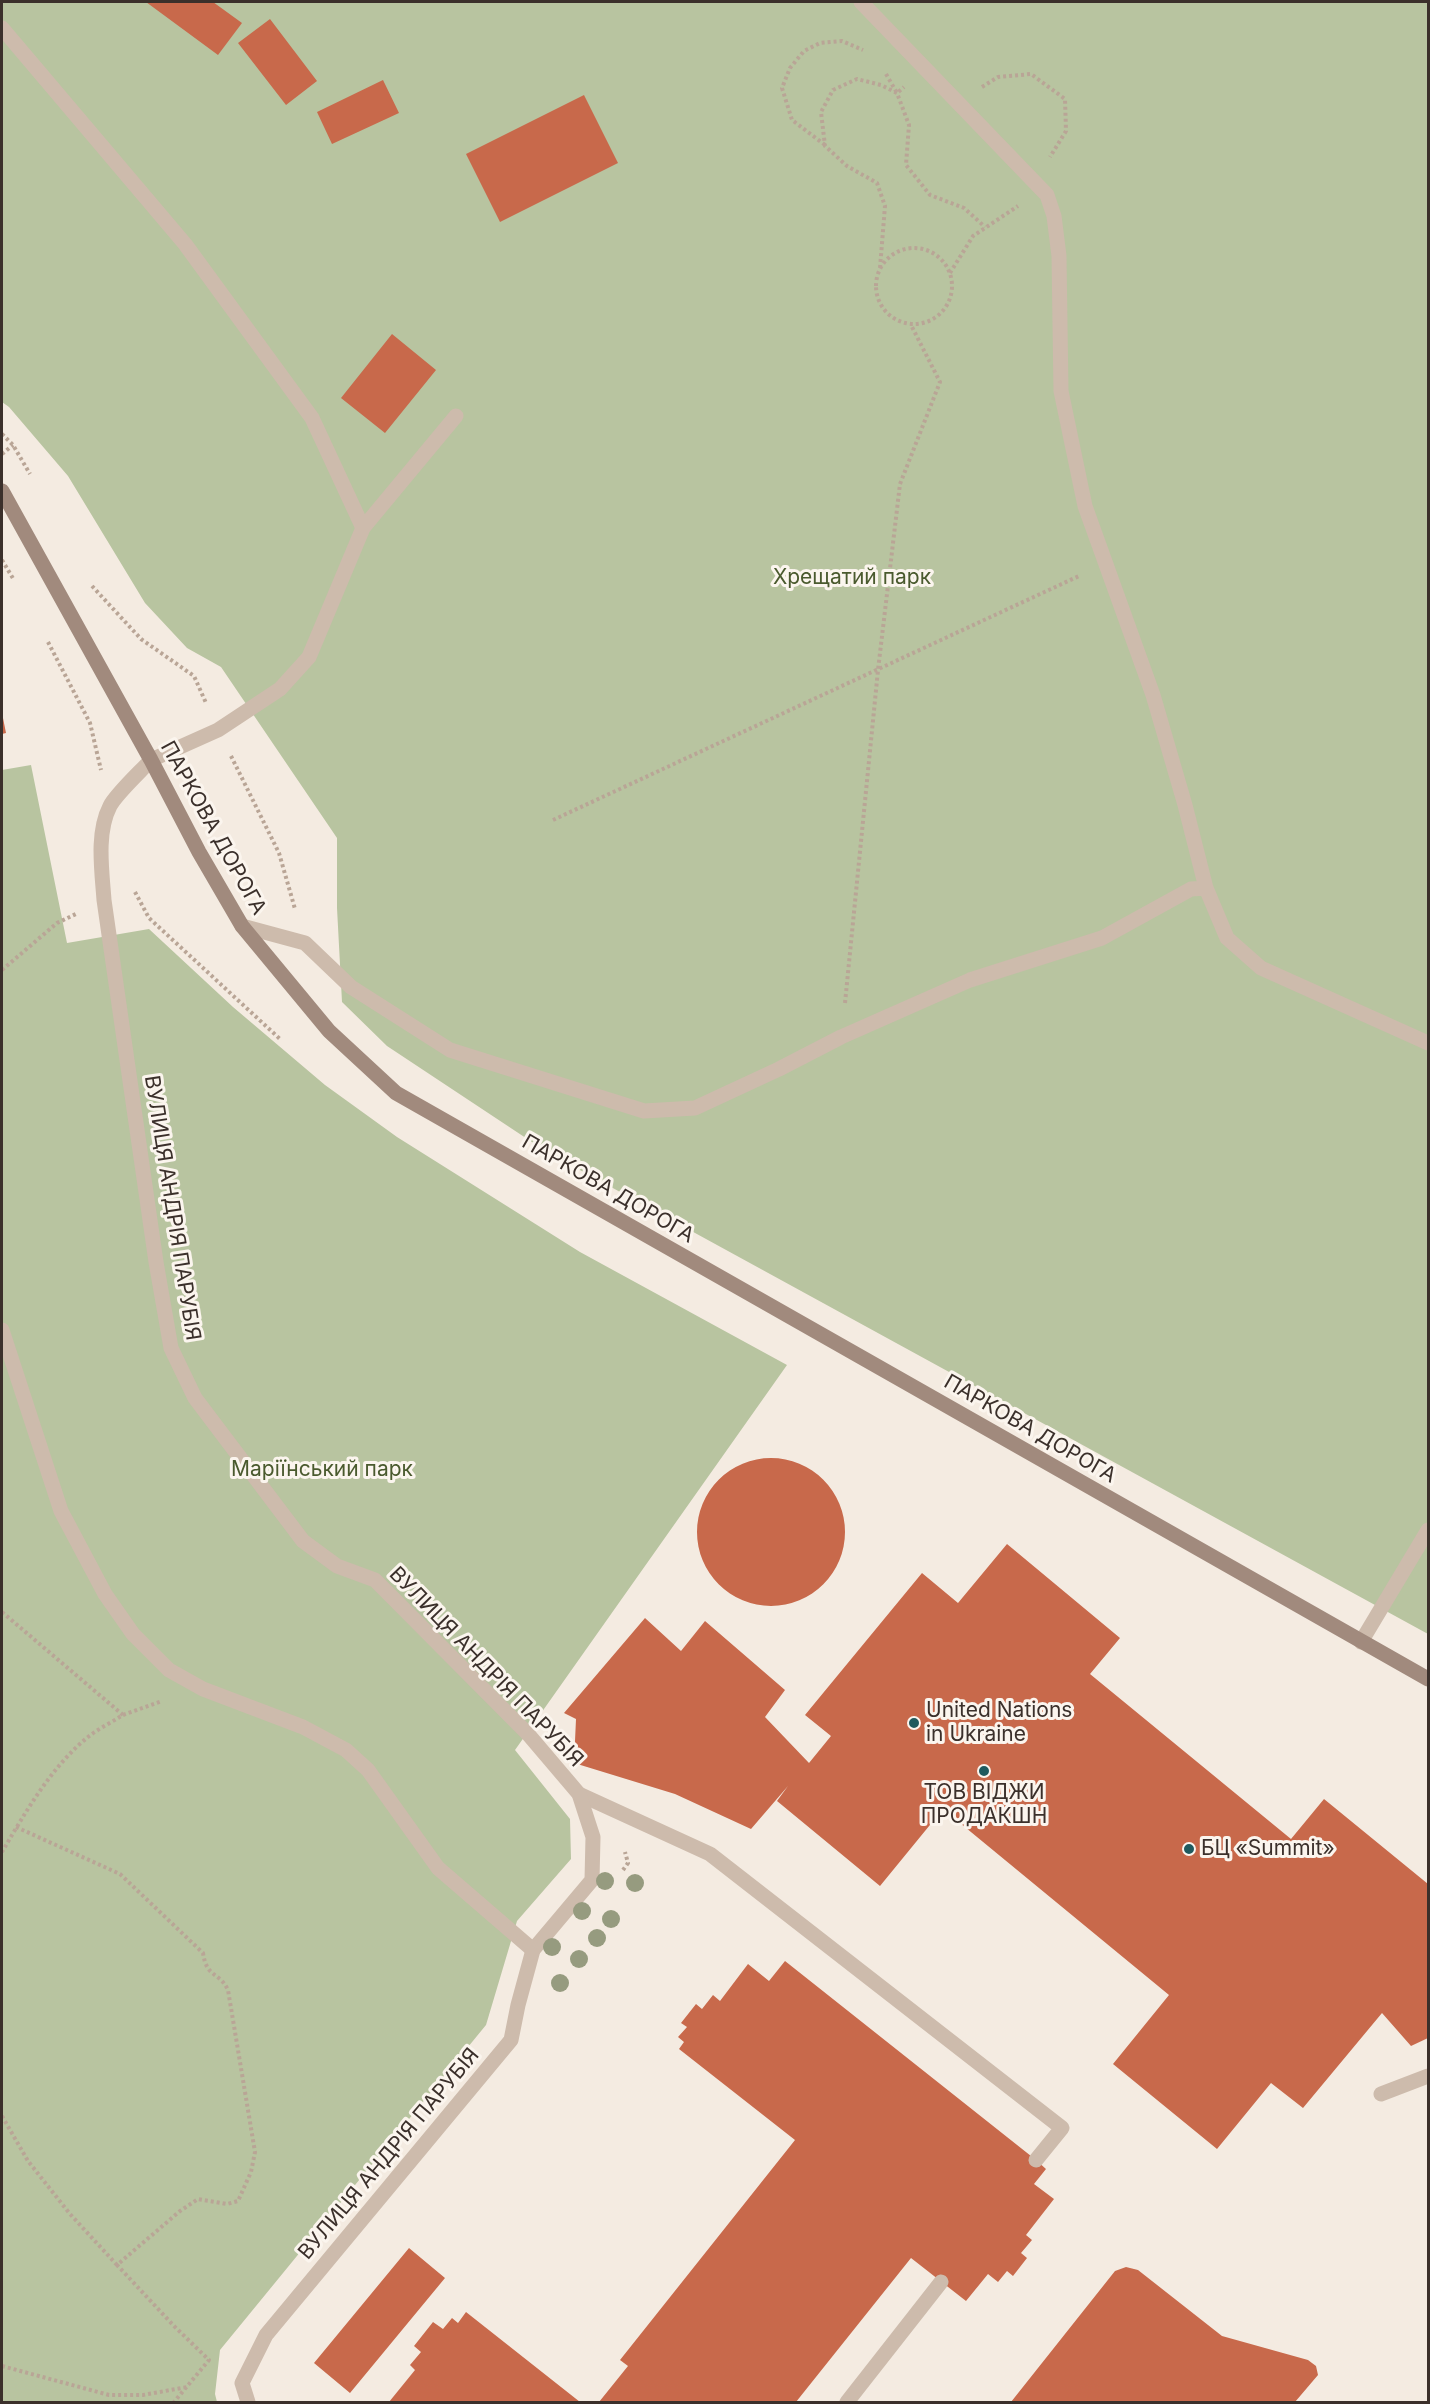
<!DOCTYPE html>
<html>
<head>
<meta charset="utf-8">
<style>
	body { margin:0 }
	#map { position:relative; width:1430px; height:2404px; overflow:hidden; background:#f4ebe1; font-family:Inter,sans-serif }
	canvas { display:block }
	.frame { position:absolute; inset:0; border:3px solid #3b302b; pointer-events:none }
</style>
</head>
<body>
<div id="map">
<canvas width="1430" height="2404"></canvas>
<div class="frame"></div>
</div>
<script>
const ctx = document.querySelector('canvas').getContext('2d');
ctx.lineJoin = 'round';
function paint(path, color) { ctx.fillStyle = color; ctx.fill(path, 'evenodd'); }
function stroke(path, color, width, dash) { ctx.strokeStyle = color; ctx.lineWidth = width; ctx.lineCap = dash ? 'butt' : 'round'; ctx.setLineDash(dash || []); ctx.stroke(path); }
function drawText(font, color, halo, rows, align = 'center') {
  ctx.font = font + ' Inter,sans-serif'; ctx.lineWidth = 6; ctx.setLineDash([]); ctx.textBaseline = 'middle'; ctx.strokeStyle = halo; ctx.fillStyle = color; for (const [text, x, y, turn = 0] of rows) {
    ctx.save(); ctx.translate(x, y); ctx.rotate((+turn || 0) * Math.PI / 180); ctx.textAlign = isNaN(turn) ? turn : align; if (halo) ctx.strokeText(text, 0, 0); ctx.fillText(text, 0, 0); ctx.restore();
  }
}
const green = new Path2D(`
	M 2,2 L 1428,2 L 1428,1634 L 547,1152 L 387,1046 L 342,1002 L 337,908 L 337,838 L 221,667 L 187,648 L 145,603 L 68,476 L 9,407 L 2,402 Z
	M 31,765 L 67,943 L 149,929 L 233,1007 L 325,1085 L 397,1137 L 580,1252 L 787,1365 L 515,1750 L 570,1819 L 571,1859 L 517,1921 L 486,2025 L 220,2350 L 215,2394 L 217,2402 L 2,2402 L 2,770 Z`);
const building = new Path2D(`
	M 146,2 L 213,2 L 242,23 L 218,55 Z
	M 270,19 L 317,81 L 286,105 L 238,43 Z
	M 383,80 L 399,113 L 332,144 L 317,112 Z
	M 584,95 L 618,163 L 500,222 L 466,154 Z
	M 392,334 L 436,370 L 385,433 L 341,398 Z
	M 2,713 L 6,733 L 2,734 Z
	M697 1532a74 74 0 1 1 148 0a74 74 0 1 1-148 0Z
	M 1007,1544 L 1120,1638 L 1090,1674 L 1291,1839 L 1324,1799 L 1428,1884 L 1428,2038 L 1411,2046 L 1382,2013 L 1303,2108 L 1271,2083 L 1217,2149 L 1113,2064 L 1169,1995 L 943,1809 L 880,1886 L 777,1801 L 788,1786 L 751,1829 L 675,1794 L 574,1763 L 576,1719 L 564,1713 L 645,1618 L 681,1651 L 705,1621 L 785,1690 L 765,1717 L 809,1763 L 831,1736 L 805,1715 L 922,1573 L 958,1603 Z
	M 785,1961 L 1036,2160 L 1046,2169 L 1034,2184 L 1054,2199 L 1026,2235 L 1032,2240 L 1021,2253 L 1027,2258 L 1013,2276 L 1007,2271 L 998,2282 L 988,2274 L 966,2301 L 911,2258 L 796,2402 L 599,2402 L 628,2366 L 620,2360 L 795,2140 L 679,2049 L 684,2042 L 678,2037 L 687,2027 L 681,2023 L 696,2004 L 702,2009 L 713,1995 L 720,2001 L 748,1964 L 769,1981 Z
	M 409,2248 L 445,2278 L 350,2393 L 314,2363 Z
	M 1126,2267 L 1138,2270 L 1222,2336 L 1308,2360 L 1316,2366 L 1318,2375 L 1295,2402 L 1011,2402 L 1115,2271 Z
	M 466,2312 L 580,2402 L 389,2402 L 415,2370 L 410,2365 L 421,2352 L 414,2346 L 433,2322 L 443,2329 L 452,2318 L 458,2323 Z`);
const path = new Path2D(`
	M 886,74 L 897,93 L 904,87
	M 982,87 L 998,77 L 1031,74 L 1065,99 L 1066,131 L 1050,157
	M 825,145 L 792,120 L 782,88 L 790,68 L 804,51 L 820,43 L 842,41 L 863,50
	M876 286a38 38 0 1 1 76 0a38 38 0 1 1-76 0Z
	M 880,268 L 885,206 L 877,183 L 847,166 L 825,146 L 821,112 L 833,90 L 857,79 L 881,85 L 897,93 L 909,125 L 906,165 L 930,195 L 964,208 L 985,227
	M 950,273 L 973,236 L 1018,206
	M 2,434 L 13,445 L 30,474
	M 2,454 L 13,445
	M 2,560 L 14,580
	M 92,586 L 141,639 L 194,676 L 206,703
	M 48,642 L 90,723 L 101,770
	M 231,756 L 279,853 L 295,909
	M 553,820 L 1079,576
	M 135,892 L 149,918 L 280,1039
	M 2,970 L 57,923 L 78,913
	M 845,1003 L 878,670 L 900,484 L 940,382 L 911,325
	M 2,1612 L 123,1715 C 112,1722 98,1729 88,1737 C 51,1767 25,1813 2,1852
	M 123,1715 L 162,1701
	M 16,1827 L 120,1874 L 203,1953 C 207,1979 219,1971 228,1990 L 255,2152 L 251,2172 L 238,2201 L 227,2204 L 198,2199 L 180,2211 L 117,2265 L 174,2326 L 209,2360 L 174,2402
	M 623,1870 L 628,1863 L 625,1852
	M 2,2116 L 28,2161 L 70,2214 L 117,2265
	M 2,2366 L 109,2395 L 143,2395 L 187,2387`);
const service = new Path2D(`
	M 861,2 L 1047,195 L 1054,216 L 1059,256 L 1061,391 L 1085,506 L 1153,695 L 1185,805 L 1206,888 L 1227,938 L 1261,968 L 1428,1043
	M 2,28 L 185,244 L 312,418 L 363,528
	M 151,760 L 218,730 L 280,689 L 309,657 L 363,528 L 456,416
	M 242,926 L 305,943 L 351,987 L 450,1050 L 644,1111 L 695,1108 L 779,1069 L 841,1037 L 970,980 L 1102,938 L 1191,889 L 1206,888
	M 2,1330 L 61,1511 L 105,1594 L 133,1634 L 169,1670 L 203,1689 L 303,1727 L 346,1750 L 368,1770 L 438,1868 L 533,1950
	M 1361,1642 L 1428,1530
	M 579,1794 L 710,1854 L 1062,2128 L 1036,2160
	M 1381,2094 L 1428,2076
	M 847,2402 L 941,2282`);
const minor = new Path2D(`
	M 151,760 C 140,772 116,794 110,806 C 96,833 102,871 104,900 L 156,1262 L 171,1348 L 195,1398 L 303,1541 L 337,1566 L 375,1580 L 528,1734 L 579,1794 L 593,1837 L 592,1880 L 533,1950 L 518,2005 L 511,2040 L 266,2335 L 242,2383 L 248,2402`);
const secondary = new Path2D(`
	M 2,491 L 151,760 L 199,852 L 242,926 L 329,1031 L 396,1093 L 1428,1679`);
const trees = [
	[605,1881],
	[635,1883],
	[582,1911],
	[611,1919],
	[597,1938],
	[552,1947],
	[579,1959],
	[560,1983]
];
const markers = [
	[914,1723,6,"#1f5a5e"],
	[984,1771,6,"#1f5a5e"],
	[1189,1849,6,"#1f5a5e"]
];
const parkNames = [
	["Хрещатий парк",852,578],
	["Маріїнський парк",322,1470]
];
const streetNames = [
	["ПАРКОВА ДОРОГА",213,828,61],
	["ПАРКОВА ДОРОГА",608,1189,30],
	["ВУЛИЦЯ АНДРІЯ ПАРУБІЯ",172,1208,81],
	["ПАРКОВА ДОРОГА",1030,1429,30],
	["ВУЛИЦЯ АНДРІЯ ПАРУБІЯ",486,1667,46],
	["ВУЛИЦЯ АНДРІЯ ПАРУБІЯ",389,2154,-50]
];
const poiNames = [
	["United Nations",926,1711],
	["in Ukraine",926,1735],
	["ТОВ ВІДЖИ",984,1793,"center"],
	["ПРОДАКШН",984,1817,"center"],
	["БЦ «Summit»",1201,1849]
];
paint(green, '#b8c4a0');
paint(building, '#c8694b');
stroke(path, '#b9a596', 4, [3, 3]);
stroke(service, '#cdbbac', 15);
stroke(minor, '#cdbbac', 15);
stroke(secondary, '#a18a7d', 15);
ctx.fillStyle = '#969b7f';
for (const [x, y] of trees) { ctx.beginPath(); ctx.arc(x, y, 9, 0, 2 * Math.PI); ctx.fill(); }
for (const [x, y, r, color] of markers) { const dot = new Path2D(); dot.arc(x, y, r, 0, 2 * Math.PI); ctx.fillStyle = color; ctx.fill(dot); stroke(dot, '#fbf5ee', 2); }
drawText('21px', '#4a5a2e', '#fbf5ee', parkNames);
drawText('21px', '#3b302b', '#fbf5ee', streetNames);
drawText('21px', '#3b302b', '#fbf5ee', poiNames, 'left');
</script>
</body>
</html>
